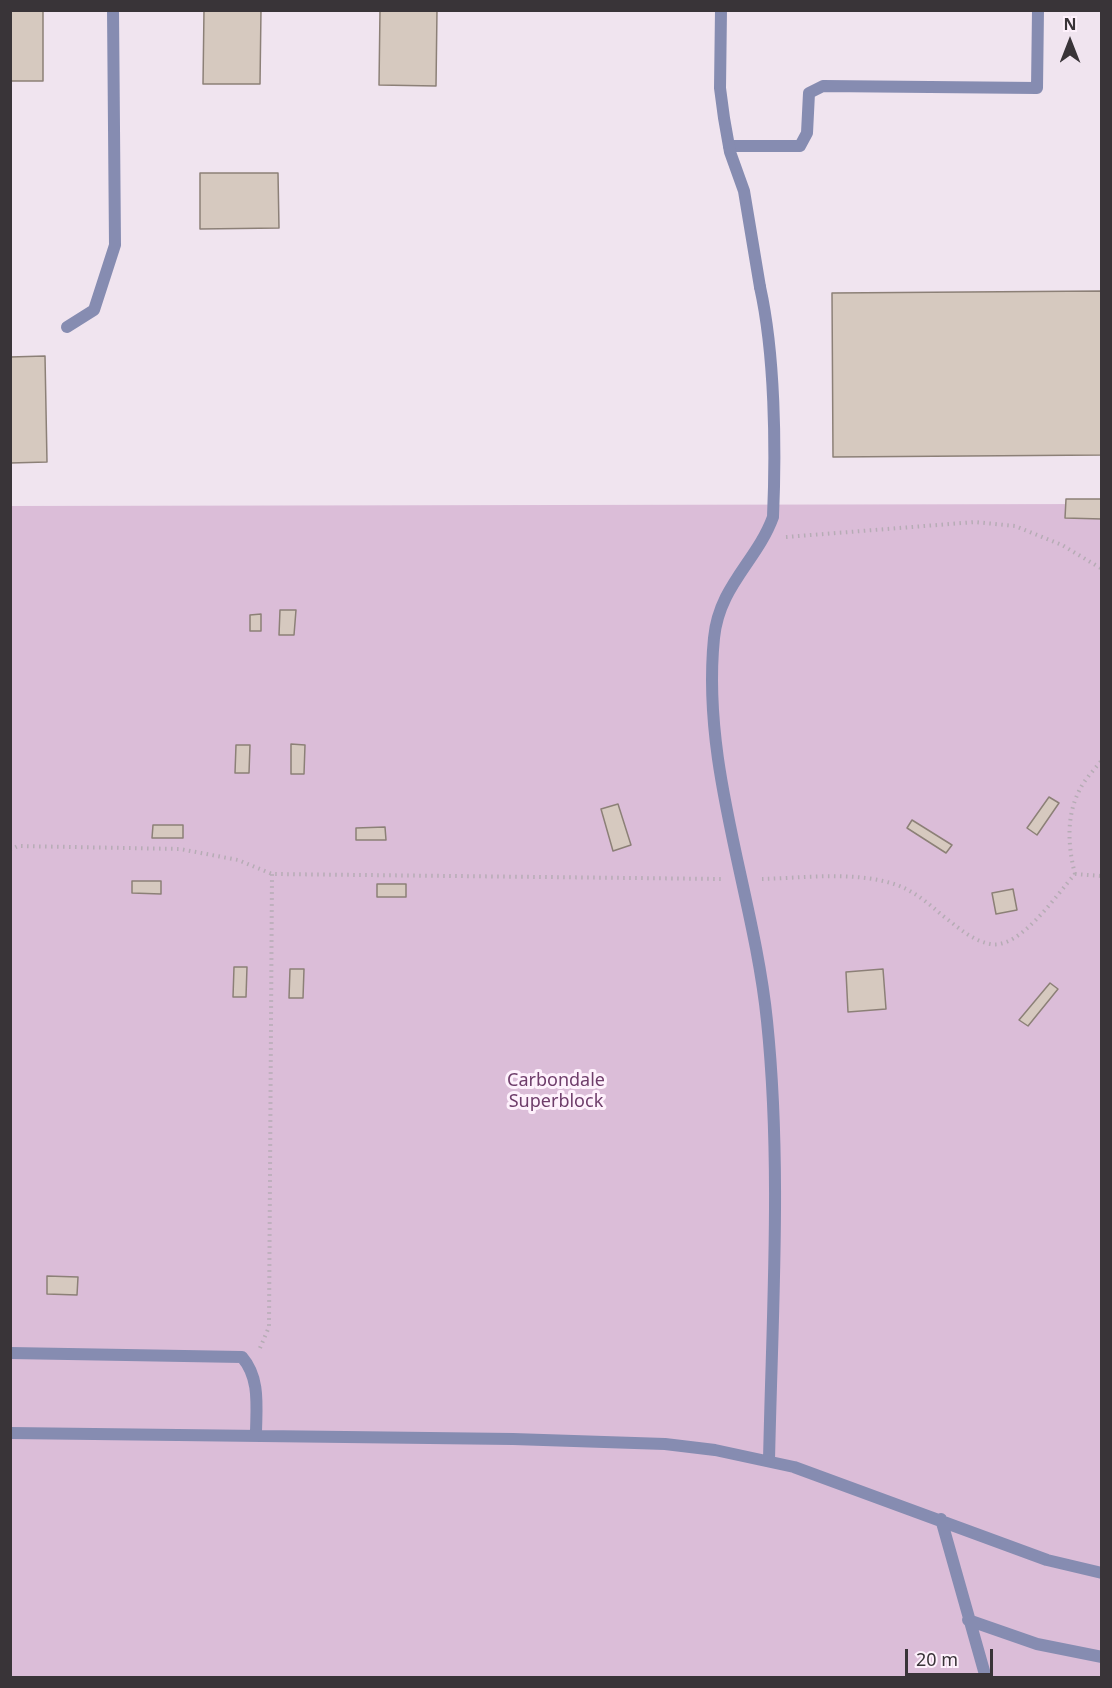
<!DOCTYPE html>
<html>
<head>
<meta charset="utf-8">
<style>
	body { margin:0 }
	#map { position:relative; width:1112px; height:1688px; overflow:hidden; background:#f0e4ef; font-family:"Noto Sans",sans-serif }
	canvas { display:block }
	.frame { position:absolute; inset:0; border:12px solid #393438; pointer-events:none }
	.north { position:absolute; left:1040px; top:12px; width:60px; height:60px; -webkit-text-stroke:4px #fef1fc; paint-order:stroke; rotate:0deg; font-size:16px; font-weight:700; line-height:24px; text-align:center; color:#393438 }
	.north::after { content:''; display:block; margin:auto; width:21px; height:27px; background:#393438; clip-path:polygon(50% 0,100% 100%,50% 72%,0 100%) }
	.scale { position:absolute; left:905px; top:1649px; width:88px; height:27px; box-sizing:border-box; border:3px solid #393438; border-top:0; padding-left:8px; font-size:18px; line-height:21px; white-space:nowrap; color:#393438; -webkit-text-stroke:4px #fef1fc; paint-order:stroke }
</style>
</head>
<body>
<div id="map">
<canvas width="1112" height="1688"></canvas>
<div class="frame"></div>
<div class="north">N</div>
<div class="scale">20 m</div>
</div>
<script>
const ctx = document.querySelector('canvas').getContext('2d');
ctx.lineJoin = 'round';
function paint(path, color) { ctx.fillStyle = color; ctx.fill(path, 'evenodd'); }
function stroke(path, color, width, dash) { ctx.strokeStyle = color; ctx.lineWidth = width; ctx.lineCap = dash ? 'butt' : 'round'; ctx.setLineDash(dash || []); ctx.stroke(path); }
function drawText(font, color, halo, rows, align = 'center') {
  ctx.font = font + ' "Noto Sans",sans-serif'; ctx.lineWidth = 6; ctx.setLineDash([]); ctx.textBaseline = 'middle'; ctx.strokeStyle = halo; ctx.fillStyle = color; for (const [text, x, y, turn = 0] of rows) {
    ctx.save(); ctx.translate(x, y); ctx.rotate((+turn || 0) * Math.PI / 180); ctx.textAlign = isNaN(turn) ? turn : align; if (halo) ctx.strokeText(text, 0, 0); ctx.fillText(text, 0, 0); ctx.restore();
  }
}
const green = new Path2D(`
	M 1101,504 L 1101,1677 L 11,1677 L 11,506 Z`);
const building = new Path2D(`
	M 10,10 L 43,10 L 43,81 L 10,81 Z
	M 204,10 L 261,10 L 260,84 L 203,84 Z
	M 380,10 L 437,10 L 436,86 L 379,85 Z
	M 200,173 L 278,173 L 279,228 L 200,229 Z
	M 1102,291 L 1102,455 L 833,457 L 832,293 Z
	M 45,356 L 47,462 L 10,463 L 10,357 Z
	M 1066,499 L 1102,499 L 1102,519 L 1065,518 Z
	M 280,610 L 296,610 L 294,635 L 279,635 Z
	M 261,614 L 261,631 L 250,631 L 250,615 Z
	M 291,744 L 305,745 L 304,774 L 291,774 Z
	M 236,745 L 250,745 L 249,773 L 235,773 Z
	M 1049,797 L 1059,803 L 1037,835 L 1027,828 Z
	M 618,804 L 631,845 L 613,851 L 601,809 Z
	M 912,820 L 952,845 L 946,853 L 907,828 Z
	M 153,825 L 183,825 L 183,838 L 152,838 Z
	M 385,827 L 386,840 L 356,840 L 356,828 Z
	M 132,881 L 161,881 L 161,894 L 132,893 Z
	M 377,884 L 406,884 L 406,897 L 377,897 Z
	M 1013,889 L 1017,910 L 996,914 L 992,893 Z
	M 234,967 L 247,967 L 246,997 L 233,997 Z
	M 290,969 L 304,969 L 303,998 L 289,998 Z
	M 883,969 L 886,1009 L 848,1012 L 846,972 Z
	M 1050,983 L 1058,989 L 1028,1026 L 1019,1020 Z
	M 47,1276 L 78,1277 L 77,1295 L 47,1294 Z`);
const path = new Path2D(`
	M 786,537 L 975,522 L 1015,526 L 1062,545 L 1102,569
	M 10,850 L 18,846 L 180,849 L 238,860 L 272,874 L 722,879
	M 1075,874 C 1068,847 1066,817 1079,791 C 1084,780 1094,770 1102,760
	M 1075,874 L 1102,876
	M 762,879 C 804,878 853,871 894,884 C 913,890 928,903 943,916 C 958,927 971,940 990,944 C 1020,950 1057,894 1075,874
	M 260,1348 L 269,1327 L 272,874`);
const lane = new Path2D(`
	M 729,146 L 800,146 L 807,133 L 809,93 L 823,86 L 1037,88 L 1038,10
	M 760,287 C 775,354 776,448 773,517 C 757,561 719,586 714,638 C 701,767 754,893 767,1021 C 782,1166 772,1315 769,1461
	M 67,327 L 94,310 L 115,245 L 113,10
	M 10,1353 L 242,1357 C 261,1379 256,1408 256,1436
	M 10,1433 L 513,1439 L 665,1444 L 715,1450 L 794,1467 L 1047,1560 L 1102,1573
	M 941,1519 L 986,1678
	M 968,1620 L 1037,1644 L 1102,1657`);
const street = new Path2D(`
	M 721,10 L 720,88 L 724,118 L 730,152 L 744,191 L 760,287`);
const parkNames = [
	["Carbondale",556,1081],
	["Superblock",556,1102]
];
paint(green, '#dbbdd8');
paint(building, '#d6c9bf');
stroke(building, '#8c8077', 1.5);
stroke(path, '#b6acb5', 4, [1.5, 4.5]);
stroke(lane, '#868cb1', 12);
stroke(street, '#868cb1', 12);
drawText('18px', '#6e3d6a', '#fef1fc', parkNames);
</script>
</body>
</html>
